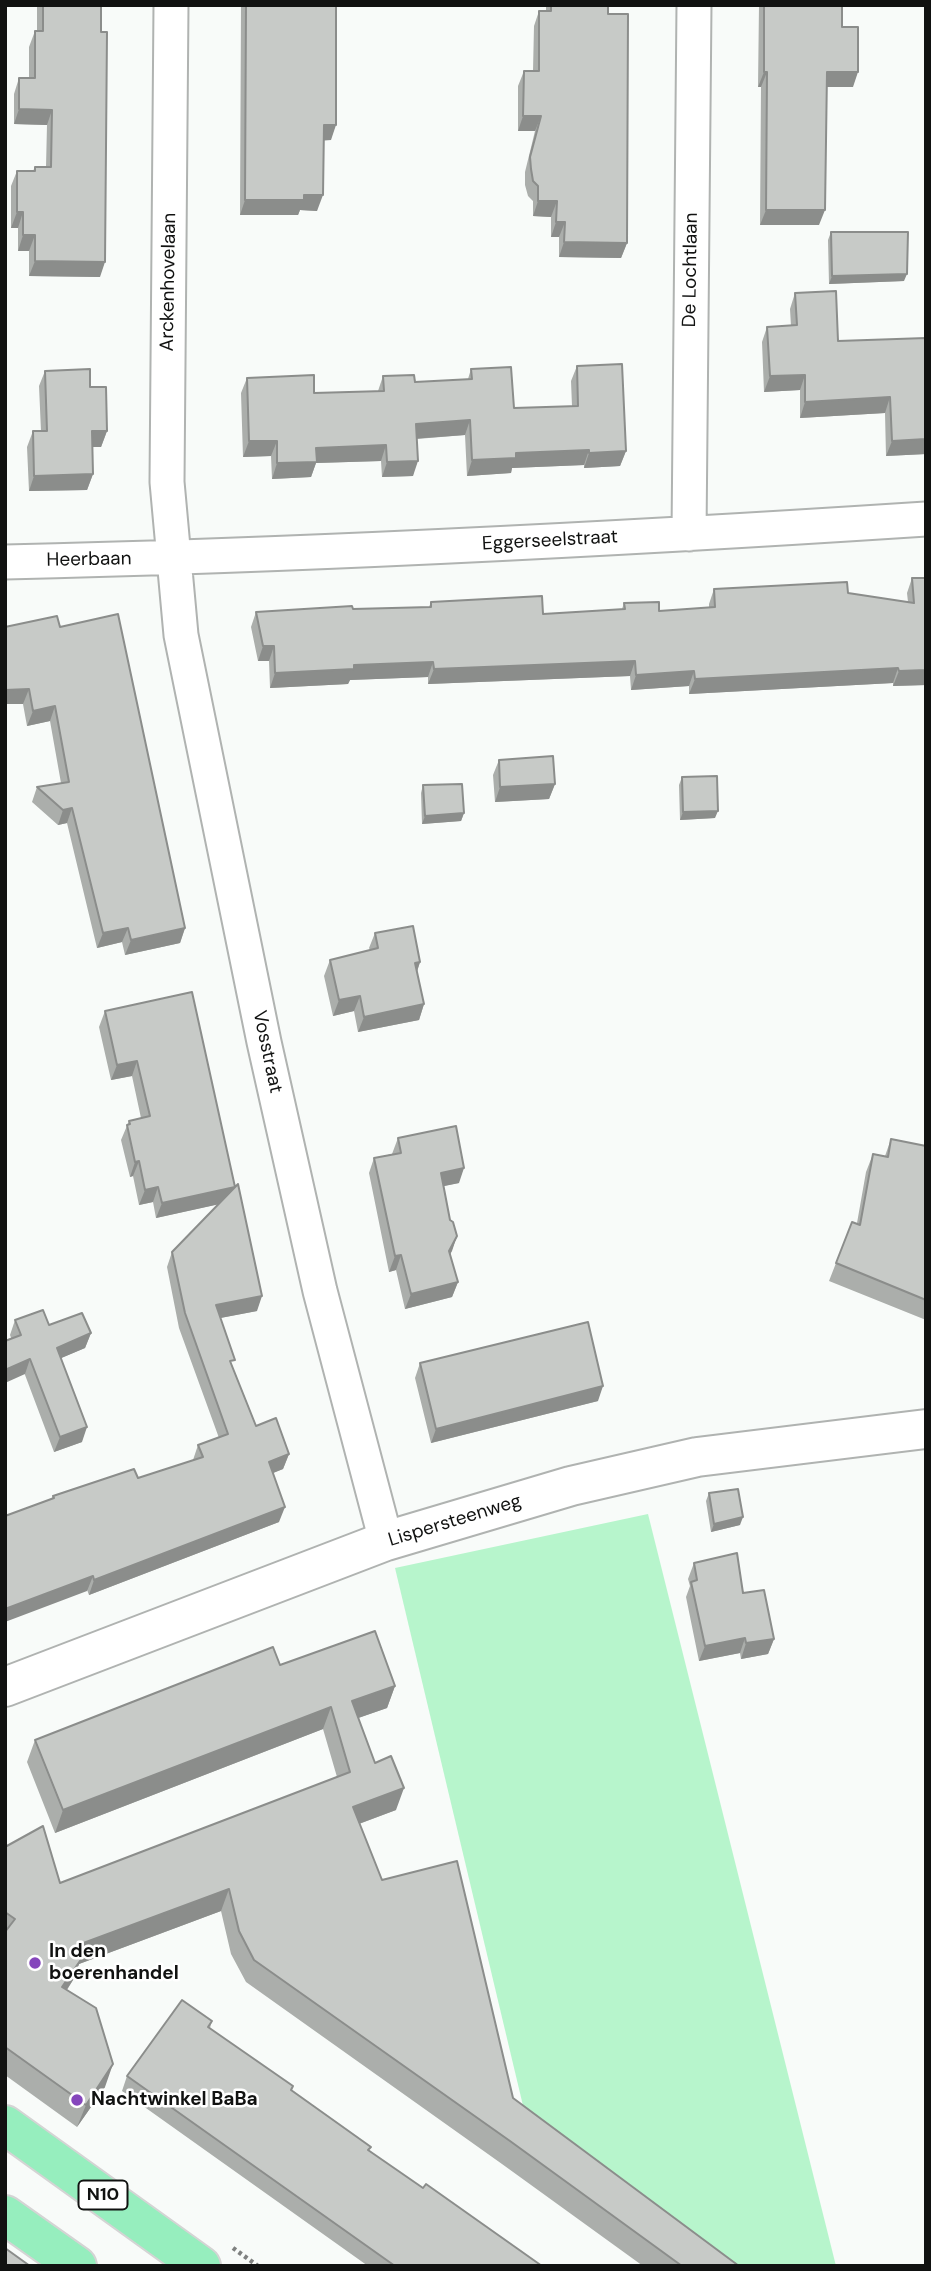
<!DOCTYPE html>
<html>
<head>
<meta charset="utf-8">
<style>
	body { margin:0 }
	#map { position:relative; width:931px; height:2271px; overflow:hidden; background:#f8fbf9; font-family:"DM Sans",sans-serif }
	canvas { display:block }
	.frame { position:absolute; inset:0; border:7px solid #111211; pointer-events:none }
</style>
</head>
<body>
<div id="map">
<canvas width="931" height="2271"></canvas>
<div class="frame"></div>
</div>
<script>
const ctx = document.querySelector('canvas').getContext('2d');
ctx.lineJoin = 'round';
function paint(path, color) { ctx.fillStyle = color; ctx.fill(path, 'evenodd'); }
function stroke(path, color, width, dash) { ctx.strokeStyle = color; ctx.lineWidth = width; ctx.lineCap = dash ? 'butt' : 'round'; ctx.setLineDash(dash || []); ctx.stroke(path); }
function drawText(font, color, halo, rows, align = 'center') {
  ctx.font = font + ' "DM Sans",sans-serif'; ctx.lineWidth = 5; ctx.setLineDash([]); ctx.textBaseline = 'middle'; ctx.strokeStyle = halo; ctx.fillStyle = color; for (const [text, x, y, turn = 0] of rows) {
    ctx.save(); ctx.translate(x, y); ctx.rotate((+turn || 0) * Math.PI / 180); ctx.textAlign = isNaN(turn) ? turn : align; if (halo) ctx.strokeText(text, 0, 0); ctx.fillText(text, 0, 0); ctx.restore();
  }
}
const green = new Path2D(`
	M 648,1514 L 836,2266 L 721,2266 L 525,2114 L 395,1568 Z`);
const path = new Path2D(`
	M 233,2248 L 258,2266`);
const minor = new Path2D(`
	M 171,5 L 167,482 L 181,635 L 264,1042 L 320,1291 L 386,1541
	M 689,534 L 694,5
	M 5,562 C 312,555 619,539 926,519`);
const tertiary = new Path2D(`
	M 5,1687 L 386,1541 L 571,1486 L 697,1457 L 926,1429`);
const primary = new Path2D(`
	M 5,2125 L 201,2266
	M 5,2215 L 77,2266`);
const wall = new Path2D(`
	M 37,5 L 101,5 L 100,277 L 29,276 L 29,251 L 18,251 L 18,228 L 11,228 L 11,186 L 17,171 L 33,171 L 35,167 L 46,167 L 47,125 L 14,124 L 14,94 L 19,78 L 29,78 L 29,47 L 35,31 L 37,31 Z
	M 241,5 L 336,5 L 331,140 L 323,140 L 317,211 L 300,210 L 298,215 L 240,215 Z
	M 546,5 L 608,5 L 627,243 L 621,258 L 559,257 L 559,237 L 551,237 L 551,217 L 533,216 L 533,201 L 528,196 L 525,185 L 525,172 L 535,131 L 518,131 L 518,86 L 524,71 L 533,71 L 534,26 L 539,11 L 546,11 Z
	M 759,5 L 842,5 L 842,27 L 853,87 L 827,87 L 819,225 L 760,225 L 761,87 L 758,87 Z
	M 831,232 L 904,281 L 829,284 L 828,240 Z
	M 795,293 L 838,341 L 926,338 L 926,454 L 886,456 L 885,413 L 800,418 L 800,390 L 764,392 L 762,342 L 767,327 L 791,326 L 790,309 Z
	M 577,366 L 626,451 L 620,466 L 584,468 L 584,465 L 512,468 L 511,473 L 467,476 L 465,435 L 417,439 L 413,476 L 382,477 L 381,461 L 316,463 L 311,477 L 272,479 L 271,456 L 243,457 L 241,393 L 247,378 L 314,393 L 378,391 L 383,376 L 415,382 L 468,379 L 471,369 L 514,408 L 572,406 L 571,381 Z
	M 45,371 L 90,387 L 107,431 L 101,447 L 92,447 L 93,474 L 87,490 L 29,491 L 27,447 L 33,431 L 41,431 L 39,386 Z
	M 912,578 L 926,685 L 893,686 L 893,683 L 689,694 L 689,686 L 631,690 L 630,676 L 428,684 L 428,677 L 350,680 L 348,684 L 270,688 L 269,661 L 258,661 L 251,627 L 256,612 L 429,607 L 431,602 L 543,614 L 622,609 L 624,603 L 659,611 L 709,608 L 709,604 L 714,589 L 848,593 L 908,602 L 907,593 Z
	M 5,627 L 60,627 L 185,928 L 180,943 L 125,955 L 122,942 L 97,948 L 67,823 L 58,825 L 32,802 L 37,787 L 61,783 L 50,721 L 27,726 L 23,704 L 5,704 Z
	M 499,760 L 555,784 L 549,799 L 495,802 L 493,775 Z
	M 682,777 L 715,818 L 680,820 L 679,785 Z
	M 423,785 L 464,813 L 461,821 L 422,824 L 421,793 Z
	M 375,933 L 420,962 L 417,972 L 424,1004 L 419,1020 L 358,1032 L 354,1011 L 333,1016 L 324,976 L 330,960 L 370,950 L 369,948 Z
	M 105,1011 L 235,1187 L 234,1189 L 257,1311 L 220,1318 L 232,1366 L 256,1426 L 289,1454 L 283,1469 L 273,1473 L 279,1522 L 89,1595 L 52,1498 L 53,1496 L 138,1478 L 193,1460 L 198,1445 L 219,1438 L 179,1328 L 167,1267 L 172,1252 L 219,1204 L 156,1218 L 153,1202 L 139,1205 L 133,1176 L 130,1177 L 121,1140 L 129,1121 L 141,1118 L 132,1076 L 111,1080 L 99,1027 Z
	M 398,1138 L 459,1183 L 443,1186 L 450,1220 L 457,1236 L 450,1255 L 458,1282 L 452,1297 L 405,1309 L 396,1270 L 389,1272 L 369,1173 L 374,1158 L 392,1154 Z
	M 891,1139 L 926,1146 L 926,1320 L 829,1281 L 836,1263 L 857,1223 L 866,1172 L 873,1154 L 885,1156 Z
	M 15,1320 L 49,1325 L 91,1333 L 85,1348 L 61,1358 L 82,1442 L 54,1452 L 10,1335 Z
	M 420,1363 L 598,1401 L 431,1443 L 415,1378 Z
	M 709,1493 L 740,1525 L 711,1532 L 706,1501 Z
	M 694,1563 L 743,1593 L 774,1639 L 768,1654 L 741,1659 L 740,1653 L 699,1661 L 686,1597 L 690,1586 L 688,1579 Z
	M 280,1665 L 395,1686 L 387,1708 L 358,1718 L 375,1763 L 396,1810 L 359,1824 L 382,1880 L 513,2098 L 739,2266 L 643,2266 L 502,2164 L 246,1982 L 231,1954 L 221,1911 L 79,1964 L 73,1980 L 67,1990 L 105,2087 L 77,2127 L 5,2075 L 5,1847 L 60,1883 L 337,1777 L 323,1729 L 55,1833 L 27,1762 L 35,1740 Z
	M 212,2021 L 210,2028 L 369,2151 L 423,2188 L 542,2266 L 368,2266 L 122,2091 L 127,2076 Z`);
const shadedWall = new Path2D(`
	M 764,72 L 767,72 L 761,87 L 758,87 Z
	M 827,72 L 858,72 L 853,87 L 821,87 Z
	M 19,109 L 52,110 L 47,125 L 14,124 Z
	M 523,116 L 541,116 L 535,131 L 518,131 Z
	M 324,125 L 336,125 L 331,140 L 318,141 Z
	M 304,195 L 323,195 L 317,211 L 300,210 L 298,215 L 240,215 L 245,200 Z
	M 538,201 L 557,201 L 551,217 L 533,216 Z
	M 766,210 L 825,210 L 819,225 L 760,225 Z
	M 17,212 L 23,212 L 18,228 L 11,228 Z
	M 556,222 L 565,222 L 559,237 L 551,237 Z
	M 23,235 L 35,235 L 29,251 L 18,251 Z
	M 564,242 L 627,243 L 621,258 L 559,257 Z
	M 35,261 L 105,262 L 100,277 L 29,276 Z
	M 907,274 L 904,281 L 829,284 L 832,276 Z
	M 805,375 L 800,390 L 764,392 L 770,376 Z
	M 890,397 L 885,413 L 800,418 L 805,402 Z
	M 470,420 L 465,435 L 411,439 L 416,424 Z
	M 92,431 L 107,431 L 101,447 L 86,447 Z
	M 926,439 L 926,454 L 886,456 L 892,441 Z
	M 249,441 L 277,441 L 271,456 L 243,457 Z
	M 386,445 L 381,461 L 316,463 L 311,477 L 272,479 L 277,463 L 316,448 Z
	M 589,450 L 584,465 L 512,468 L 511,473 L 467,476 L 472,460 L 516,453 Z
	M 626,451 L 620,466 L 584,468 L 589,453 Z
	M 418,461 L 413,476 L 382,477 L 387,462 Z
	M 93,474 L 87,490 L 29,491 L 34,476 Z
	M 263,646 L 274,646 L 269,661 L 258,661 Z
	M 635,661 L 630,676 L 428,684 L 434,669 Z
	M 433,662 L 428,677 L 350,680 L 348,684 L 270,688 L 275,673 L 354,665 Z
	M 898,668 L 893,683 L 689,694 L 695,679 Z
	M 926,670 L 926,685 L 893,686 L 899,671 Z
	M 694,671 L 689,686 L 631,690 L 636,675 Z
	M 29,689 L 23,704 L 5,704 L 5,690 Z
	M 55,706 L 50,721 L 27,726 L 33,711 Z
	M 555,784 L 549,799 L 495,802 L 500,787 Z
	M 72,808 L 67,823 L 58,825 L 63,810 Z
	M 718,811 L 715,818 L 680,820 L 683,812 Z
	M 464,813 L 461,821 L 422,824 L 425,816 Z
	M 128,928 L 122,942 L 97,948 L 103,933 Z
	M 185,928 L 180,943 L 125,955 L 131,940 Z
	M 420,962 L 415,977 L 415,963 Z
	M 360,996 L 354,1011 L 333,1016 L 339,1000 Z
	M 424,1004 L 419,1020 L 358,1032 L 364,1017 Z
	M 137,1061 L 132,1076 L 111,1080 L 117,1065 Z
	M 139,1161 L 133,1176 L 130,1177 L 135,1162 Z
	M 464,1168 L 459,1183 L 435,1188 L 441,1173 Z
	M 158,1187 L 153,1202 L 139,1205 L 145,1190 Z
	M 235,1187 L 229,1202 L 156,1218 L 162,1203 Z
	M 457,1236 L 452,1251 L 443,1267 L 449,1251 Z
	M 401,1255 L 396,1270 L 389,1272 L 395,1256 Z
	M 458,1282 L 452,1297 L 405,1309 L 411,1294 Z
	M 262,1296 L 257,1311 L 210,1320 L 216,1305 Z
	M 91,1333 L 85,1348 L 52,1362 L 57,1348 Z
	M 30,1359 L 25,1374 L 5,1383 L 5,1370 Z
	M 603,1386 L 598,1401 L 431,1443 L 436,1429 Z
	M 87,1427 L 82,1442 L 54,1452 L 60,1437 Z
	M 289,1454 L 283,1469 L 263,1477 L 269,1462 Z
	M 285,1507 L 279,1522 L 89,1595 L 94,1580 Z
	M 743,1517 L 740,1525 L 711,1532 L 714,1524 Z
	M 93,1576 L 87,1591 L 5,1622 L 5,1609 Z
	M 745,1638 L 740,1653 L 699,1661 L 705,1646 Z
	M 774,1639 L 768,1654 L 741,1659 L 746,1643 Z
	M 395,1686 L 387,1708 L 344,1723 L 352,1701 Z
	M 331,1707 L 323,1729 L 55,1833 L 63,1810 Z
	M 404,1788 L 396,1810 L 345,1829 L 353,1807 Z
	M 229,1889 L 221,1911 L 79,1964 L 73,1980 L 54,2009 L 78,1945 Z
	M 113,2064 L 105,2087 L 77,2127 L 86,2105 Z`);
const building = new Path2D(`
	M 43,5 L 101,5 L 101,32 L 107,32 L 105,262 L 35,261 L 35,235 L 23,235 L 23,212 L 17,212 L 17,171 L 35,171 L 35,167 L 51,167 L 52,110 L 19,109 L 19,78 L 35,78 L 35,31 L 43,31 Z
	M 246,5 L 336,5 L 336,125 L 324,125 L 323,195 L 304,195 L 304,200 L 245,200 Z
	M 551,5 L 608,5 L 608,14 L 628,14 L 627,243 L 564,242 L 565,222 L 556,222 L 557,201 L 538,201 L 538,186 L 533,181 L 531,169 L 530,157 L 541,116 L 523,116 L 524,71 L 539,71 L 539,11 L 551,11 Z
	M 764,5 L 842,5 L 842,27 L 858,27 L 858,72 L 827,72 L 825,210 L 766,210 L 767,72 L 764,72 Z
	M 831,232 L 908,232 L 907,274 L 832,276 Z
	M 836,291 L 838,341 L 926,338 L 926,439 L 892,441 L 890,397 L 805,402 L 805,375 L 770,376 L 767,327 L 797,325 L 795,293 Z
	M 622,364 L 626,451 L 589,453 L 589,450 L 516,453 L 516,458 L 472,460 L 470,420 L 416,424 L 418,461 L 387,462 L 386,445 L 316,448 L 317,462 L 277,463 L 277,441 L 249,441 L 247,378 L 314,375 L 314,393 L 384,391 L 383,376 L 414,375 L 415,382 L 472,379 L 471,369 L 511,367 L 514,408 L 578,406 L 577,366 Z
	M 90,369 L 90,387 L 106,387 L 107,431 L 92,431 L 93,474 L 34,476 L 33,431 L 47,431 L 45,371 Z
	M 912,578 L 926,578 L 926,670 L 899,671 L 898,668 L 695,679 L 694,671 L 636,675 L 635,661 L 434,669 L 433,662 L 354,665 L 354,669 L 275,673 L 274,646 L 263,646 L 256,612 L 352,606 L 353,609 L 431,607 L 431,602 L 542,596 L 543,614 L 625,609 L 624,603 L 659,602 L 659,611 L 715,607 L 714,589 L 847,582 L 848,593 L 914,603 Z
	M 118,614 L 185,928 L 131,940 L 128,928 L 103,933 L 72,808 L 63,810 L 37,787 L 69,782 L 55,706 L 33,711 L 29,689 L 5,690 L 5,627 L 57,616 L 60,627 Z
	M 553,756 L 555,784 L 500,787 L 499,760 Z
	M 717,776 L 718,811 L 683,812 L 682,777 Z
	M 462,784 L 464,813 L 425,816 L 423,785 Z
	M 413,926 L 420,962 L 415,963 L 424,1004 L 364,1017 L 360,996 L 339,1000 L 330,960 L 378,948 L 375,933 Z
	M 192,992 L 235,1187 L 162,1203 L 158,1187 L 145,1190 L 139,1161 L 135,1162 L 127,1125 L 130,1124 L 129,1121 L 150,1116 L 137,1061 L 117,1065 L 105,1011 Z
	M 456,1126 L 464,1168 L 441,1173 L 450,1220 L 453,1222 L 457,1236 L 449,1251 L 458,1282 L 411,1294 L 401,1255 L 395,1256 L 374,1158 L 401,1153 L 398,1138 Z
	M 891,1139 L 926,1146 L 926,1300 L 836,1263 L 852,1222 L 860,1225 L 873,1154 L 888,1157 Z
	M 238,1184 L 262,1296 L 216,1305 L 235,1360 L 230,1361 L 256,1426 L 276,1418 L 289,1454 L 269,1462 L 285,1507 L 94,1580 L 93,1576 L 5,1609 L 5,1516 L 54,1498 L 53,1496 L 134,1469 L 138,1478 L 203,1457 L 198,1445 L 228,1434 L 185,1313 L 172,1252 Z
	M 43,1310 L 49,1325 L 82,1313 L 91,1333 L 57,1348 L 87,1427 L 60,1437 L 30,1359 L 5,1370 L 5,1341 L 21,1335 L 15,1320 Z
	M 588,1322 L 603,1386 L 436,1429 L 420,1363 Z
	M 738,1489 L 743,1517 L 714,1524 L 709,1493 Z
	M 737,1553 L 743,1593 L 764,1590 L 774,1639 L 746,1643 L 745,1638 L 705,1646 L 691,1582 L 697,1580 L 694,1563 Z
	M 375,1631 L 395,1686 L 352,1701 L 375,1763 L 391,1756 L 404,1788 L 353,1807 L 382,1880 L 457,1861 L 513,2098 L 739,2266 L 682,2266 L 510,2141 L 254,1960 L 239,1931 L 229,1889 L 78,1945 L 82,1958 L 62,1987 L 96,2008 L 113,2064 L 86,2105 L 5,2047 L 5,1932 L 15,1919 L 5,1912 L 5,1847 L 43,1826 L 60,1883 L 350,1772 L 331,1707 L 63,1810 L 35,1740 L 273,1647 L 280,1665 Z
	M 182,2000 L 212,2021 L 208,2027 L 293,2086 L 291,2090 L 371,2147 L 368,2150 L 423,2188 L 426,2184 L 542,2266 L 395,2266 L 127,2076 Z
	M 5,2248 L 30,2266 L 5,2266 Z`);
const markers = [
	[35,1963,7,"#8546bc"],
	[77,2100,7,"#8546bc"]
];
const shields = [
	[103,2195,49]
];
const shieldNames = [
	["N10",103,2195]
];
const streetNames = [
	["De Lochtlaan",691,270,-89],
	["Arckenhovelaan",169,282,-89],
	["Eggerseelstraat",550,541,-3],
	["Heerbaan",89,560,-1],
	["Vosstraat",267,1052,78],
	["Lispersteenweg",455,1521,-17]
];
const poiNames = [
	["In den",49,1952],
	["boerenhandel",49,1974],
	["Nachtwinkel BaBa",91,2100]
];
paint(green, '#b7f5cc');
stroke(minor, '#b0b3b1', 37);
stroke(tertiary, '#b0b3b1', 42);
stroke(primary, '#d4d4d4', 42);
stroke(path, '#7f8180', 4.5, [3.5, 3.5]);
stroke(minor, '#fff', 33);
stroke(tertiary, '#fff', 38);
stroke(primary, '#96eebe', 38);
paint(wall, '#abaeab');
paint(shadedWall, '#8b8d8b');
paint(building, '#c7cac7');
stroke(building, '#8b8d8b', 2);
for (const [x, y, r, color] of markers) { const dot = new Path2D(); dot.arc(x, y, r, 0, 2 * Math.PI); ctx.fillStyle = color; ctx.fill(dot); stroke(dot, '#fff', 2.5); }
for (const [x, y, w] of shields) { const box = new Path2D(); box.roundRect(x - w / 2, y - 14.5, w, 29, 5); ctx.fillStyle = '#fff'; ctx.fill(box); stroke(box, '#111211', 2); }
drawText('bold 18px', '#111211', null, shieldNames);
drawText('19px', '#111211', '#fff', streetNames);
drawText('bold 19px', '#111211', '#fff', poiNames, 'left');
</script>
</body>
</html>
